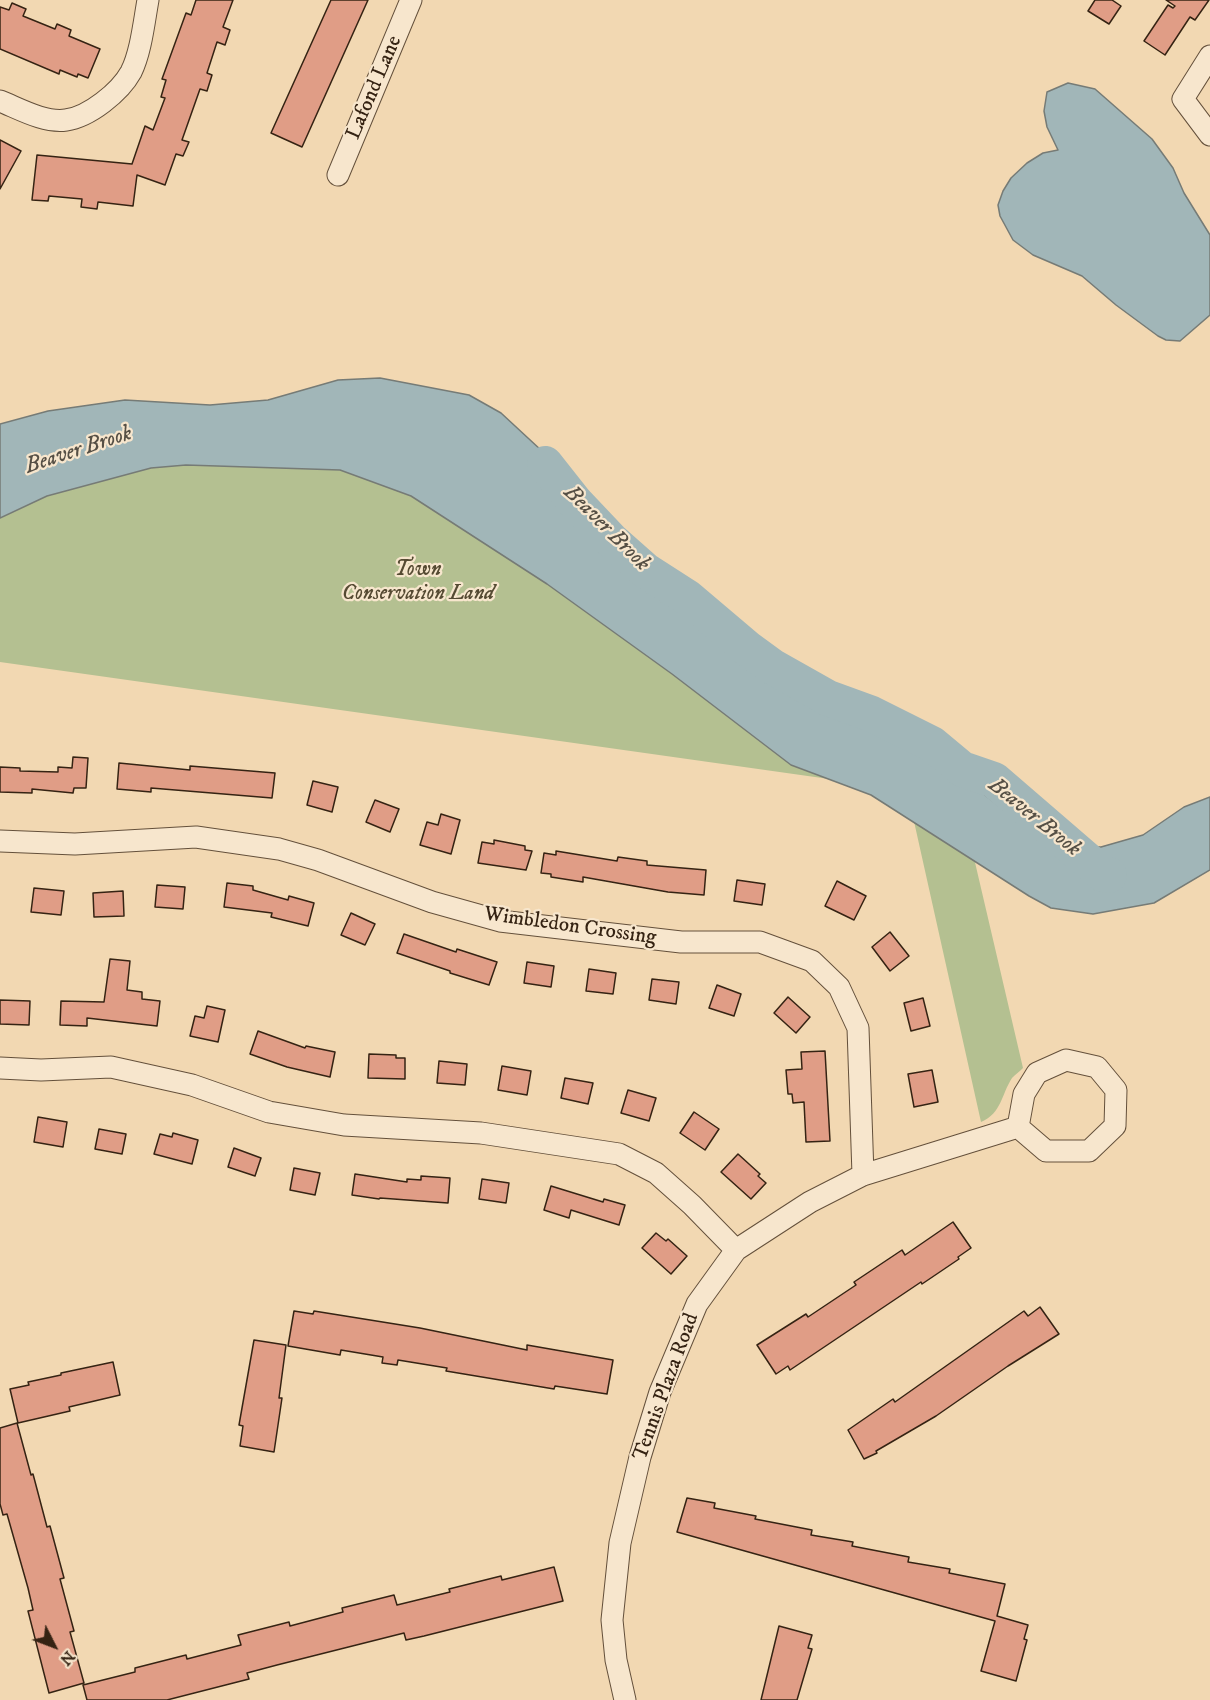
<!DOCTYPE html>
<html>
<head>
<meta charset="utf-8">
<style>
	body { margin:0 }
	#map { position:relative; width:1210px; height:1700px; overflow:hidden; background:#f2d8b2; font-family:"IM FELL DW Pica",serif }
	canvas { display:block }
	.north { position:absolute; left:24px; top:1616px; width:60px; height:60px; -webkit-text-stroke:4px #f7e6cd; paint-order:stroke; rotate:132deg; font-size:16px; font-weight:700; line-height:24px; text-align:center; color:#352313 }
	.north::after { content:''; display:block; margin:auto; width:21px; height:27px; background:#352313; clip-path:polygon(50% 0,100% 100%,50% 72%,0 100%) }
</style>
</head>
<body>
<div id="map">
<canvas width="1210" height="1700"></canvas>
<div class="north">N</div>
</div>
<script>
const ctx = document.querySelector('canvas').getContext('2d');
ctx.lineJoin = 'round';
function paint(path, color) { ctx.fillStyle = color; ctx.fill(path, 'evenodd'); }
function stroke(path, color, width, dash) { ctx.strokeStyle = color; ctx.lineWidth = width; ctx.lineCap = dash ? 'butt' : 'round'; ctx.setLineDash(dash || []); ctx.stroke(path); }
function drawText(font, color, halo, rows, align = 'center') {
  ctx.font = font + ' "IM FELL DW Pica",serif'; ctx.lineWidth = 4.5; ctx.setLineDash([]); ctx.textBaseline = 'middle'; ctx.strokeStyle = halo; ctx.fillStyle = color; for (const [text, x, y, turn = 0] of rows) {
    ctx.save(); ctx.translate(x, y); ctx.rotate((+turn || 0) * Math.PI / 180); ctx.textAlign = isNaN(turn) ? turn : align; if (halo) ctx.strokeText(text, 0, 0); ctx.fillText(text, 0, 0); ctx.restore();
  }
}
const green = new Path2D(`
	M 194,439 L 463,447 L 662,627 L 956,781 L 1023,1068 C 1020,1071 1015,1075 1012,1078 C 1001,1095 1002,1113 981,1122 L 907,790 L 0,662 L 0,489 Z`);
const water = new Path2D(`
	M 1068,83 L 1095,89 L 1152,139 L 1173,168 L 1184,193 L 1210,235 L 1210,315 L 1180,341 L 1166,340 L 1158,336 L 1116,305 L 1082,276 L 1033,255 L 1013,240 L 1000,216 L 998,205 L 1003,191 L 1011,178 L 1027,163 L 1043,153 L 1058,150 L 1047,127 L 1044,111 L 1047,92 Z
	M 380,378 L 469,395 L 501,413 L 542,451 L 570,491 L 579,513 L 618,567 L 692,621 L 718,631 L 731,643 L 833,692 L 975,787 L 1025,827 L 1063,846 L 1101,847 L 1143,835 L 1184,807 L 1210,797 L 1210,870 L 1154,903 L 1093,914 L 1051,908 L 1029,896 L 871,795 L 791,765 L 672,674 L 547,584 L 411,496 L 340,470 L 186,465 L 151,468 L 47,496 L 0,518 L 0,424 L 48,411 L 125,400 L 210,405 L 268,400 L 338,380 Z`);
const river = new Path2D(`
	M 545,464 L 575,502 L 611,540 L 646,571 L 688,598 L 747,648 L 773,667 L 828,698 L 872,714 L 932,744 L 962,769 L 994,780 L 1103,874 L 1109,875`);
const building = new Path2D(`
	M 196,0 L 233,0 L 223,27 L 230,30 L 225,45 L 217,42 L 207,73 L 212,75 L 207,91 L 200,89 L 182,140 L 189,142 L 183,156 L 176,154 L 165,185 L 137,175 L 133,206 L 98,202 L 97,209 L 81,207 L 82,199 L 49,196 L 48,201 L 32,200 L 37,155 L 132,164 L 145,126 L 153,130 L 165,98 L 161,97 L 166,80 L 162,79 L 186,13 L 191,15 Z
	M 331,0 L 368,0 L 302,147 L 271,133 Z
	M 1095,0 L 1112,0 L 1121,6 L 1109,24 L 1088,11 Z
	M 1166,0 L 1209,0 L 1195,20 L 1190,17 L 1165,55 L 1144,41 L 1168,5 L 1173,8 L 1175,6 Z
	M 12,3 L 26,9 L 23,16 L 55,29 L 57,24 L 71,30 L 69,36 L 100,49 L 88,78 L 78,74 L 77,77 L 60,70 L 59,74 L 0,49 L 0,7 L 9,10 Z
	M 0,140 L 21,151 L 0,189 Z
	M 73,757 L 88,758 L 86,788 L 74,788 L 73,793 L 32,789 L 32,793 L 0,792 L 0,767 L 20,768 L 20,771 L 58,772 L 58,767 L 72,768 Z
	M 119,763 L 190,770 L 190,766 L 275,773 L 272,798 L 151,788 L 151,792 L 117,789 Z
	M 313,781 L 338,787 L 332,812 L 307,805 Z
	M 375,800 L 399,809 L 390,832 L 366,822 Z
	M 441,814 L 460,820 L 451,854 L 420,845 L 427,822 L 438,825 Z
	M 494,840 L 525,846 L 525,850 L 532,851 L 526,870 L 478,863 L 482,842 L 494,844 Z
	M 556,851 L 617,861 L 618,857 L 647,861 L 647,865 L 706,870 L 704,895 L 668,892 L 583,877 L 583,882 L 551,877 L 551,874 L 541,873 L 544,853 L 556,855 Z
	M 737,880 L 765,884 L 762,905 L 734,901 Z
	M 837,881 L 866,896 L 854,920 L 825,906 Z
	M 227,883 L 253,886 L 253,890 L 288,900 L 289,896 L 314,903 L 308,926 L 271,917 L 272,913 L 224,907 Z
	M 157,885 L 185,887 L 183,909 L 155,907 Z
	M 34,888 L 64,891 L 61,915 L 31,912 Z
	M 123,891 L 124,916 L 94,917 L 93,893 Z
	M 351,913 L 375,924 L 365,945 L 341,935 Z
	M 890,932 L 909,956 L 890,971 L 872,947 Z
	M 404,934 L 456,952 L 457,949 L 497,962 L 489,985 L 450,973 L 450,971 L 397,953 Z
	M 110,959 L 130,961 L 127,990 L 142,992 L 142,999 L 160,1001 L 157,1026 L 87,1018 L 87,1026 L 60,1025 L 61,1001 L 104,1002 Z
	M 527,962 L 554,966 L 551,987 L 524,983 Z
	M 589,969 L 616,973 L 613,994 L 586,991 Z
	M 652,979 L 679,982 L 676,1004 L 649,1000 Z
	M 717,985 L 741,994 L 734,1016 L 709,1008 Z
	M 788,997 L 810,1017 L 796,1033 L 774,1013 Z
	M 923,998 L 930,1026 L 911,1031 L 904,1003 Z
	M 0,1000 L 30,1001 L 29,1025 L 0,1024 Z
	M 207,1006 L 225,1010 L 218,1042 L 190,1036 L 195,1016 L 204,1018 Z
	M 258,1031 L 305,1048 L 306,1046 L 335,1052 L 330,1077 L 287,1067 L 250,1054 Z
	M 825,1051 L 830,1141 L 806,1142 L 804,1102 L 793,1103 L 792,1094 L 788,1094 L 786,1070 L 802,1069 L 801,1052 Z
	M 369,1054 L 396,1055 L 396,1058 L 405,1058 L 405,1079 L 368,1078 Z
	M 439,1061 L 467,1064 L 465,1085 L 437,1083 Z
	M 502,1066 L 531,1071 L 527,1095 L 498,1090 Z
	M 932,1070 L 938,1102 L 914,1107 L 908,1074 Z
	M 565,1078 L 593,1083 L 588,1104 L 561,1098 Z
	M 628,1090 L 656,1098 L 649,1121 L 621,1113 Z
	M 694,1112 L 719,1129 L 705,1150 L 680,1133 Z
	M 38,1117 L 67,1122 L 63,1147 L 34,1142 Z
	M 99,1129 L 126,1134 L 122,1154 L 95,1149 Z
	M 173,1133 L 198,1140 L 192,1164 L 154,1154 L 160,1134 L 172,1137 Z
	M 234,1148 L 261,1158 L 255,1176 L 228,1167 Z
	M 738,1154 L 760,1174 L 758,1176 L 766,1183 L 751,1199 L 721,1172 Z
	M 294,1168 L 320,1173 L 315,1195 L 290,1190 Z
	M 355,1174 L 407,1182 L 407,1179 L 421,1180 L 421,1176 L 450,1178 L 448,1203 L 380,1198 L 379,1199 L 352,1195 Z
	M 482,1179 L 509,1183 L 506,1203 L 479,1199 Z
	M 551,1186 L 603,1202 L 604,1199 L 625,1205 L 619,1225 L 571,1210 L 569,1218 L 544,1210 Z
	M 953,1222 L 971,1248 L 958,1257 L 959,1259 L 922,1284 L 921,1282 L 790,1370 L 788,1366 L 776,1374 L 757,1345 L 806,1314 L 808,1317 L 856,1285 L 854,1282 L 902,1250 L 905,1255 Z
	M 656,1233 L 666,1241 L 668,1239 L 687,1256 L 671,1274 L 642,1248 Z
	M 1040,1307 L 1059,1334 L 1008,1366 L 936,1416 L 876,1451 L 877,1453 L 864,1459 L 848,1430 L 893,1399 L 895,1402 L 1024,1311 L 1028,1316 Z
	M 294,1311 L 313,1314 L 314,1311 L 420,1328 L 527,1350 L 527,1345 L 613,1360 L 607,1394 L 555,1386 L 554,1389 L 446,1371 L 447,1368 L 398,1360 L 397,1365 L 382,1363 L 383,1357 L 341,1350 L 340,1355 L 288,1346 Z
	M 254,1340 L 286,1345 L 279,1398 L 282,1398 L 274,1452 L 240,1446 L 243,1426 L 239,1425 Z
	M 113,1362 L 120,1395 L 69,1407 L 70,1411 L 18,1423 L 10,1389 L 29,1385 L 28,1382 L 61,1375 L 61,1373 Z
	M 17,1423 L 31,1475 L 33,1474 L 47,1527 L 50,1526 L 64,1578 L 60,1579 L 74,1631 L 70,1632 L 84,1683 L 49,1693 L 28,1611 L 33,1610 L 28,1588 L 7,1514 L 3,1515 L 0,1504 L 0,1428 Z
	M 687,1498 L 715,1503 L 714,1508 L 756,1516 L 755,1519 L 812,1530 L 811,1535 L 853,1542 L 852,1546 L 909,1557 L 908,1562 L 950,1569 L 949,1573 L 1005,1584 L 997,1616 L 1028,1625 L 1024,1639 L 1027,1640 L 1016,1681 L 981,1671 L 995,1621 L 677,1532 Z
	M 554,1567 L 563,1601 L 424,1636 L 406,1640 L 404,1633 L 277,1665 L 247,1673 L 249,1679 L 167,1700 L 87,1700 L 83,1685 L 135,1672 L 135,1668 L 186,1655 L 187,1659 L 241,1645 L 238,1635 L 289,1622 L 290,1626 L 343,1612 L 342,1608 L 394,1595 L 397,1605 L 450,1592 L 449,1589 L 501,1576 L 502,1580 Z
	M 779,1626 L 812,1635 L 808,1648 L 812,1649 L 797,1700 L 761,1700 Z`);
const minor = new Path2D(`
	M 1210,56 L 1183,99 L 1210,135
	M 0,101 C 20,109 44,123 66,120 C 89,117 120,92 131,72 C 141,52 144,22 148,0
	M 338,175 L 411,0
	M 0,841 L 75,844 L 196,837 L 279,849 L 318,860 L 432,902 L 500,921 L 681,942 L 760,942 L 812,961 L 839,987 L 858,1028 L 863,1175
	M 1066,1060 L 1097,1067 L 1116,1090 L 1115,1126 L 1089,1151 L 1046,1151 L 1018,1127 L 1024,1094 L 1037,1073 Z
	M 0,1068 L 41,1070 L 111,1067 L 192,1085 L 269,1112 L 344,1125 L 481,1133 L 619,1154 L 656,1173 L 692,1205 L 736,1250
	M 625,1700 L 616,1660 L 612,1620 L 620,1543 L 640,1457 L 660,1392 L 697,1304 L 736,1250 L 810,1202 L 863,1175 L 1018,1127`);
const streetNames = [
	["Lafond Lane",375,88,-67],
	["Wimbledon Crossing",570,927,8],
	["Tennis Plaza Road",667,1387,-70]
];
const parkNames = [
	["Town",418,571],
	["Conservation Land",418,595]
];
const waterNames = [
	["Beaver Brook",79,451,-18],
	["Beaver Brook",606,529,45],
	["Beaver Brook",1034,818,39]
];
paint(green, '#b4c091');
paint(water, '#a1b6b8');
stroke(water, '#767b76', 1.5);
stroke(river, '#a1b6b8', 36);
paint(building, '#e09d86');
stroke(building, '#352313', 1.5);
stroke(minor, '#64503b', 23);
stroke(minor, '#f7e6cd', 21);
drawText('21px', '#352313', '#f7e6cd', streetNames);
drawText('italic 21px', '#554a32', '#f7e6cd', parkNames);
drawText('italic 22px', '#554f45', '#f7e6cd', waterNames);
</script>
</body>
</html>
